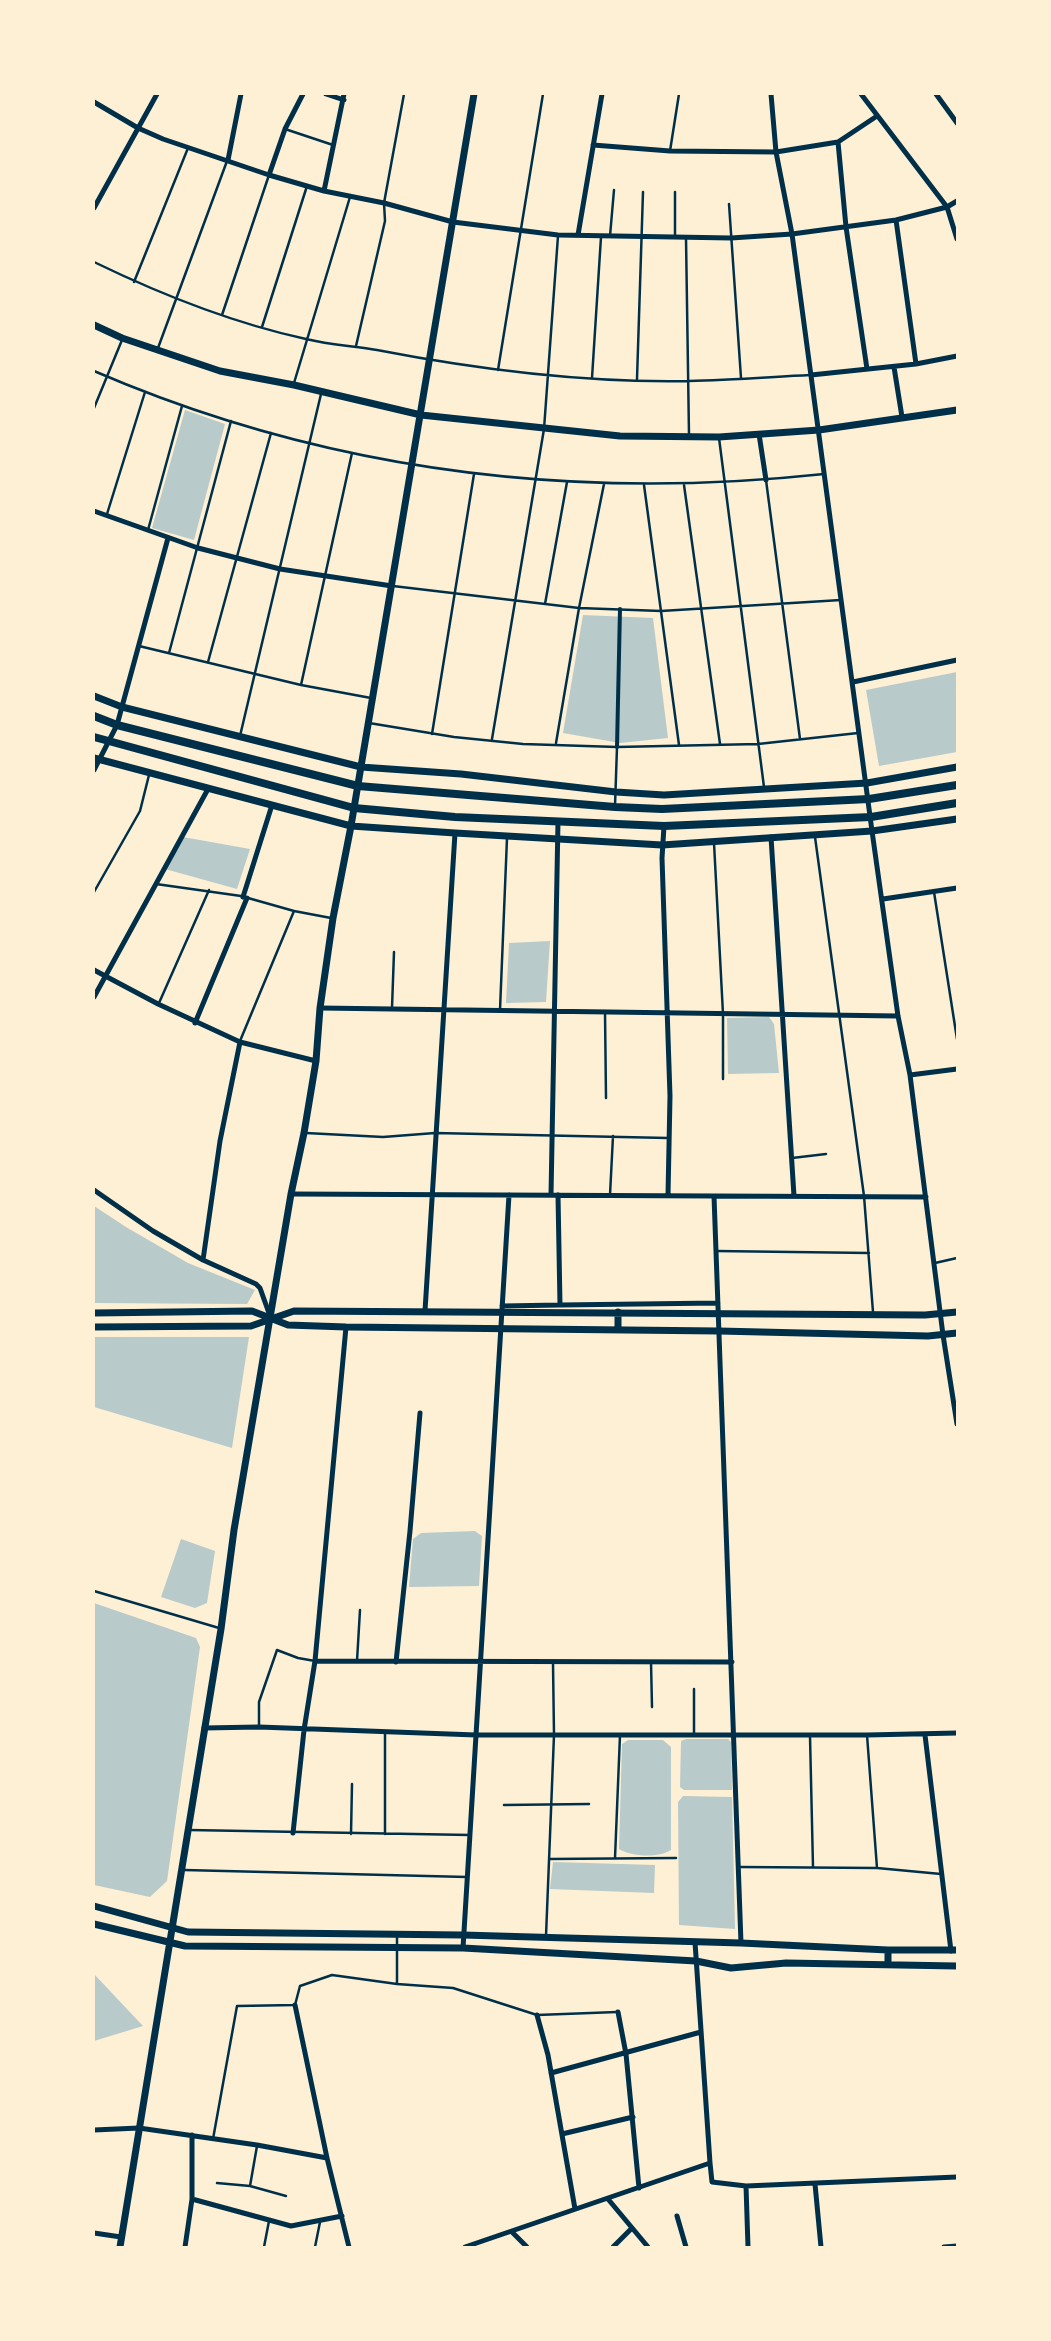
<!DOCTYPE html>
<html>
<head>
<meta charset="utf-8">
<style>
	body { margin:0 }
	#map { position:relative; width:1051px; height:2341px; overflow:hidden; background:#fdf0d5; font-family:"Exo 2",sans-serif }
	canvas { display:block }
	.frame { position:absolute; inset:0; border:95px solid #fdf0d5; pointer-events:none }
</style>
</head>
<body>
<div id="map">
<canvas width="1051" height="2341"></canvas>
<div class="frame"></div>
</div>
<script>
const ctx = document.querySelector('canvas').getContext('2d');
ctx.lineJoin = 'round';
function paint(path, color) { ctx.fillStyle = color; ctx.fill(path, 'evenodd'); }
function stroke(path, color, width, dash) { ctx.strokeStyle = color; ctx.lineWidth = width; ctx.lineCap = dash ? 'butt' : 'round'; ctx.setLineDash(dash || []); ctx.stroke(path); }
const green = new Path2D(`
	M 185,410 L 225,424 L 194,540 L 152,528 Z
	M 583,615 L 653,618 L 668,738 L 620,743 L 563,733 Z
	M 957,672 L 957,752 L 879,766 L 866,690 Z
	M 183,837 L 250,849 L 237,889 L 165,869 Z
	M 550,941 L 546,1002 L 506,1003 L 509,943 Z
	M 769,1017 L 774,1024 L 779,1073 L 728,1074 L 727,1018 Z
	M 94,1206 L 126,1227 L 188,1263 L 255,1290 L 247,1304 L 94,1303 Z
	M 94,1337 L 249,1337 L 232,1448 L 94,1407 Z
	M 475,1531 L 482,1536 L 479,1586 L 409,1587 L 413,1539 L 421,1533 Z
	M 181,1539 L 215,1551 L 207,1603 L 195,1608 L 161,1597 Z
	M 94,1603 L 196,1638 L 200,1647 L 167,1881 L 150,1897 L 94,1885 Z
	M 686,1739 L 728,1739 L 731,1742 L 732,1790 L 684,1790 L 680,1787 L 681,1741 Z
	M 628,1740 L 663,1740 L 671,1747 L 671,1850 C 658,1858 632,1857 619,1849 L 622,1744 Z
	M 683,1796 L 732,1797 L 735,1929 L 679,1925 L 678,1802 Z
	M 553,1862 L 655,1865 L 654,1893 L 550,1889 Z
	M 94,1974 L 143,2026 L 94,2041 Z`);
const service = new Path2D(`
	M 285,129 L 333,145
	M 670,151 L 679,94
	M 675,192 L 675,237
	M 729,204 L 741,378
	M 610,236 L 614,190
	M 686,238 L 689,435
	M 94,262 C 162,295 232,323 306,339 C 330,345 354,346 377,350 C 480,370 584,383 689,381 C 729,380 770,377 810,375
	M 134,282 L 188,148
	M 222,315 L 269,175
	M 262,327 L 307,186
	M 356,346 L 385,221 L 384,203 L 404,94
	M 158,348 L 227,161
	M 498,370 L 543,94
	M 94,371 C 326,471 573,501 824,474
	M 592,378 L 601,237
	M 637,379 L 643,192
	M 294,383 L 350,197
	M 94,408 L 122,340
	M 719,438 L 764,787
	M 766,480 L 800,739
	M 644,485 L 679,745
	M 684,485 L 720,744
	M 107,514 L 145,392
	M 148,530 L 182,406
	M 393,586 L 579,608 L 661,611 L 841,600
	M 545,604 L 567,482
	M 139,646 L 301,685 L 371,698
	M 169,653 L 231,421
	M 208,662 L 271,433
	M 301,685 L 352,453
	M 369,723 L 454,737 L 523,744 L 617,747 L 758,744 L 858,733
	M 432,734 L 474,474
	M 240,736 L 321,394
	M 492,739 L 544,429 L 558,236
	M 556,743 L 579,608 L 604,484
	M 615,806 L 617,747
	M 815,837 L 864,1196 L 873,1312
	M 714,843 L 723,1014 L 723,1079
	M 156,884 L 241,896 L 294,911 L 331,918
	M 94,892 L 140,811 L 149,775
	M 934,892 L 957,1039
	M 159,1003 L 209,890
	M 392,1008 L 394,952
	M 500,1010 L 507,838
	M 605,1012 L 606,1098
	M 240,1041 L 294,911
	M 306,1133 L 383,1137 L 435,1133 L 668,1138
	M 792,1158 L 826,1154
	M 610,1195 L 613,1136
	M 716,1251 L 869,1253
	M 935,1263 L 957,1258
	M 94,1591 L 219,1628
	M 357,1661 L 360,1610
	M 651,1662 L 652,1707
	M 694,1689 L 694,1735
	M 259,1726 L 259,1702 L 277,1650 L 298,1658 L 315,1661
	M 385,1732 L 385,1834
	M 867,1735 L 877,1868
	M 810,1736 L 813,1867
	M 504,1805 L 589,1804
	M 189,1830 L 470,1835
	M 351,1834 L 352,1784
	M 615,1858 L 620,1735
	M 549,1859 L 676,1858
	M 740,1867 L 877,1868 L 941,1874
	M 184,1870 L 467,1877
	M 397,1936 L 397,1984 L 453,1988 L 537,2015 L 617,2012
	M 546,1936 L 554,1735 L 553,1663
	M 213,2139 L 237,2006 L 295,2005 L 300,1986 L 332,1975 L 397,1984
	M 217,2183 L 250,2186 L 286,2196
	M 250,2186 L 257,2146
	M 264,2247 L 269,2221
	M 315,2247 L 320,2222`);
const pedestrian = new Path2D(`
	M 617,747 L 620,609`);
const minor = new Path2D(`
	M 326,94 L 344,100
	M 771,94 L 776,152 L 792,234 L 872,831 L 898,1016 L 910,1075 L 943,1335 L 957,1424
	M 861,94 L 947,207 L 957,239
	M 936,94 L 957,123
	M 94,102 L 138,128 L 163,139 L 269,175 L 324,191 L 384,203 L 453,222 L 558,235 L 731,238 L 792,234 L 896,220 L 947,207 L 957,201
	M 838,142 L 846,227 L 867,369
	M 593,145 L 670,151 L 776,152 L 838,142 L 877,116
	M 228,160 L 241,94
	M 269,175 L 285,129 L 303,94
	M 324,191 L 344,94
	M 94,208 L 157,94
	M 896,220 L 916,364
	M 578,235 L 602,94
	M 894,367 L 902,417
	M 811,375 L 916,364 L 957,356
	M 759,434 L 766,480
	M 94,511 L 198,548 L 280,569 L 392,586
	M 853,682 L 957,660
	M 94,770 L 117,725 L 168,538
	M 664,826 L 662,858 L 670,1096 L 668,1195
	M 771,837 L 794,1196
	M 243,897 L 272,805
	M 883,899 L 957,888
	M 94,970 L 158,1004 L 240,1042 L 316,1061
	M 94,997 L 208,789
	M 320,1008 L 898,1016
	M 195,1023 L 247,898
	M 910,1075 L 957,1069
	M 94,1190 L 153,1231 L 203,1260 L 256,1284 L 260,1288 L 270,1316
	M 291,1194 L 926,1197
	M 551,1195 L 558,821
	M 558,1195 L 560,1305 L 718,1303
	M 714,1196 L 741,1943
	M 203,1260 L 220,1141 L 240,1042
	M 502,1306 L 560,1305
	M 425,1311 L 455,833
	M 315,1661 L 732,1662
	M 396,1662 L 410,1531 L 420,1413
	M 204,1728 L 259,1727 L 476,1735 L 867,1735 L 957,1733
	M 925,1735 L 951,1951
	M 293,1833 L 304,1730 L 315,1661 L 346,1327
	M 463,1948 L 509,1195
	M 295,2005 L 327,2158
	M 618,2012 L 626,2054 L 639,2188
	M 537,2015 L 548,2055 L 575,2209
	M 551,2073 L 701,2032
	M 94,2130 L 139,2128 L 257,2145 L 327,2158 L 349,2247
	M 562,2134 L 633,2117
	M 710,2163 L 712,2182 L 746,2186 L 957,2177
	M 815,2184 L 821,2247
	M 746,2186 L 748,2247
	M 192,2199 L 291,2226 L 342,2216
	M 608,2199 L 648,2247
	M 677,2216 L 686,2247
	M 512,2232 L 527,2247
	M 94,2233 L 121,2237
	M 185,2247 L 192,2199 L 192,2135
	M 465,2247 L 710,2163 L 695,1942
	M 613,2247 L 632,2228
	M 944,2247 L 957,2246`);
const tertiary = new Path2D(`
	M 94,325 L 122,338 L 220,371 L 294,385 L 421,415 L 620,436 L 719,437 L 819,430 L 957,410
	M 94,696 L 122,707 L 361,767 L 461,774 L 616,792 L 664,795 L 867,783 L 957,767
	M 94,758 L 351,826 L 455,833 L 662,845 L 872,831 L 957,819
	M 618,1312 L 618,1329
	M 94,1313 L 252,1311 L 288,1325 L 346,1327 L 719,1331 L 928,1336 L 957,1333
	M 94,1327 L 251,1326 L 294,1311 L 925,1315 L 957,1312
	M 94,1906 L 188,1932 L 463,1935 L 741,1943 L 888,1950 L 957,1950
	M 94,1924 L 185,1946 L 463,1948 L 696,1961 L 731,1968 L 786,1963 L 957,1966
	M 888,1965 L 888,1950
	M 120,2247 L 221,1629 L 234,1530 L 291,1194 L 304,1133 L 316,1061 L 320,1008 L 333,918 L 351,826 L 474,94`);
const secondary = new Path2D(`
	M 94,716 L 117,725 L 358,786 L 615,807 L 662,809 L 869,799 L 957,785
	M 94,737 L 354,808 L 455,817 L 664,826 L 871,817 L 957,803`);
paint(green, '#b9caca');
stroke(service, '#003049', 2.5);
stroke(pedestrian, '#003049', 4);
stroke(minor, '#003049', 5);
stroke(tertiary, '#003049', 7);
stroke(secondary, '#003049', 8);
</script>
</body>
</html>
